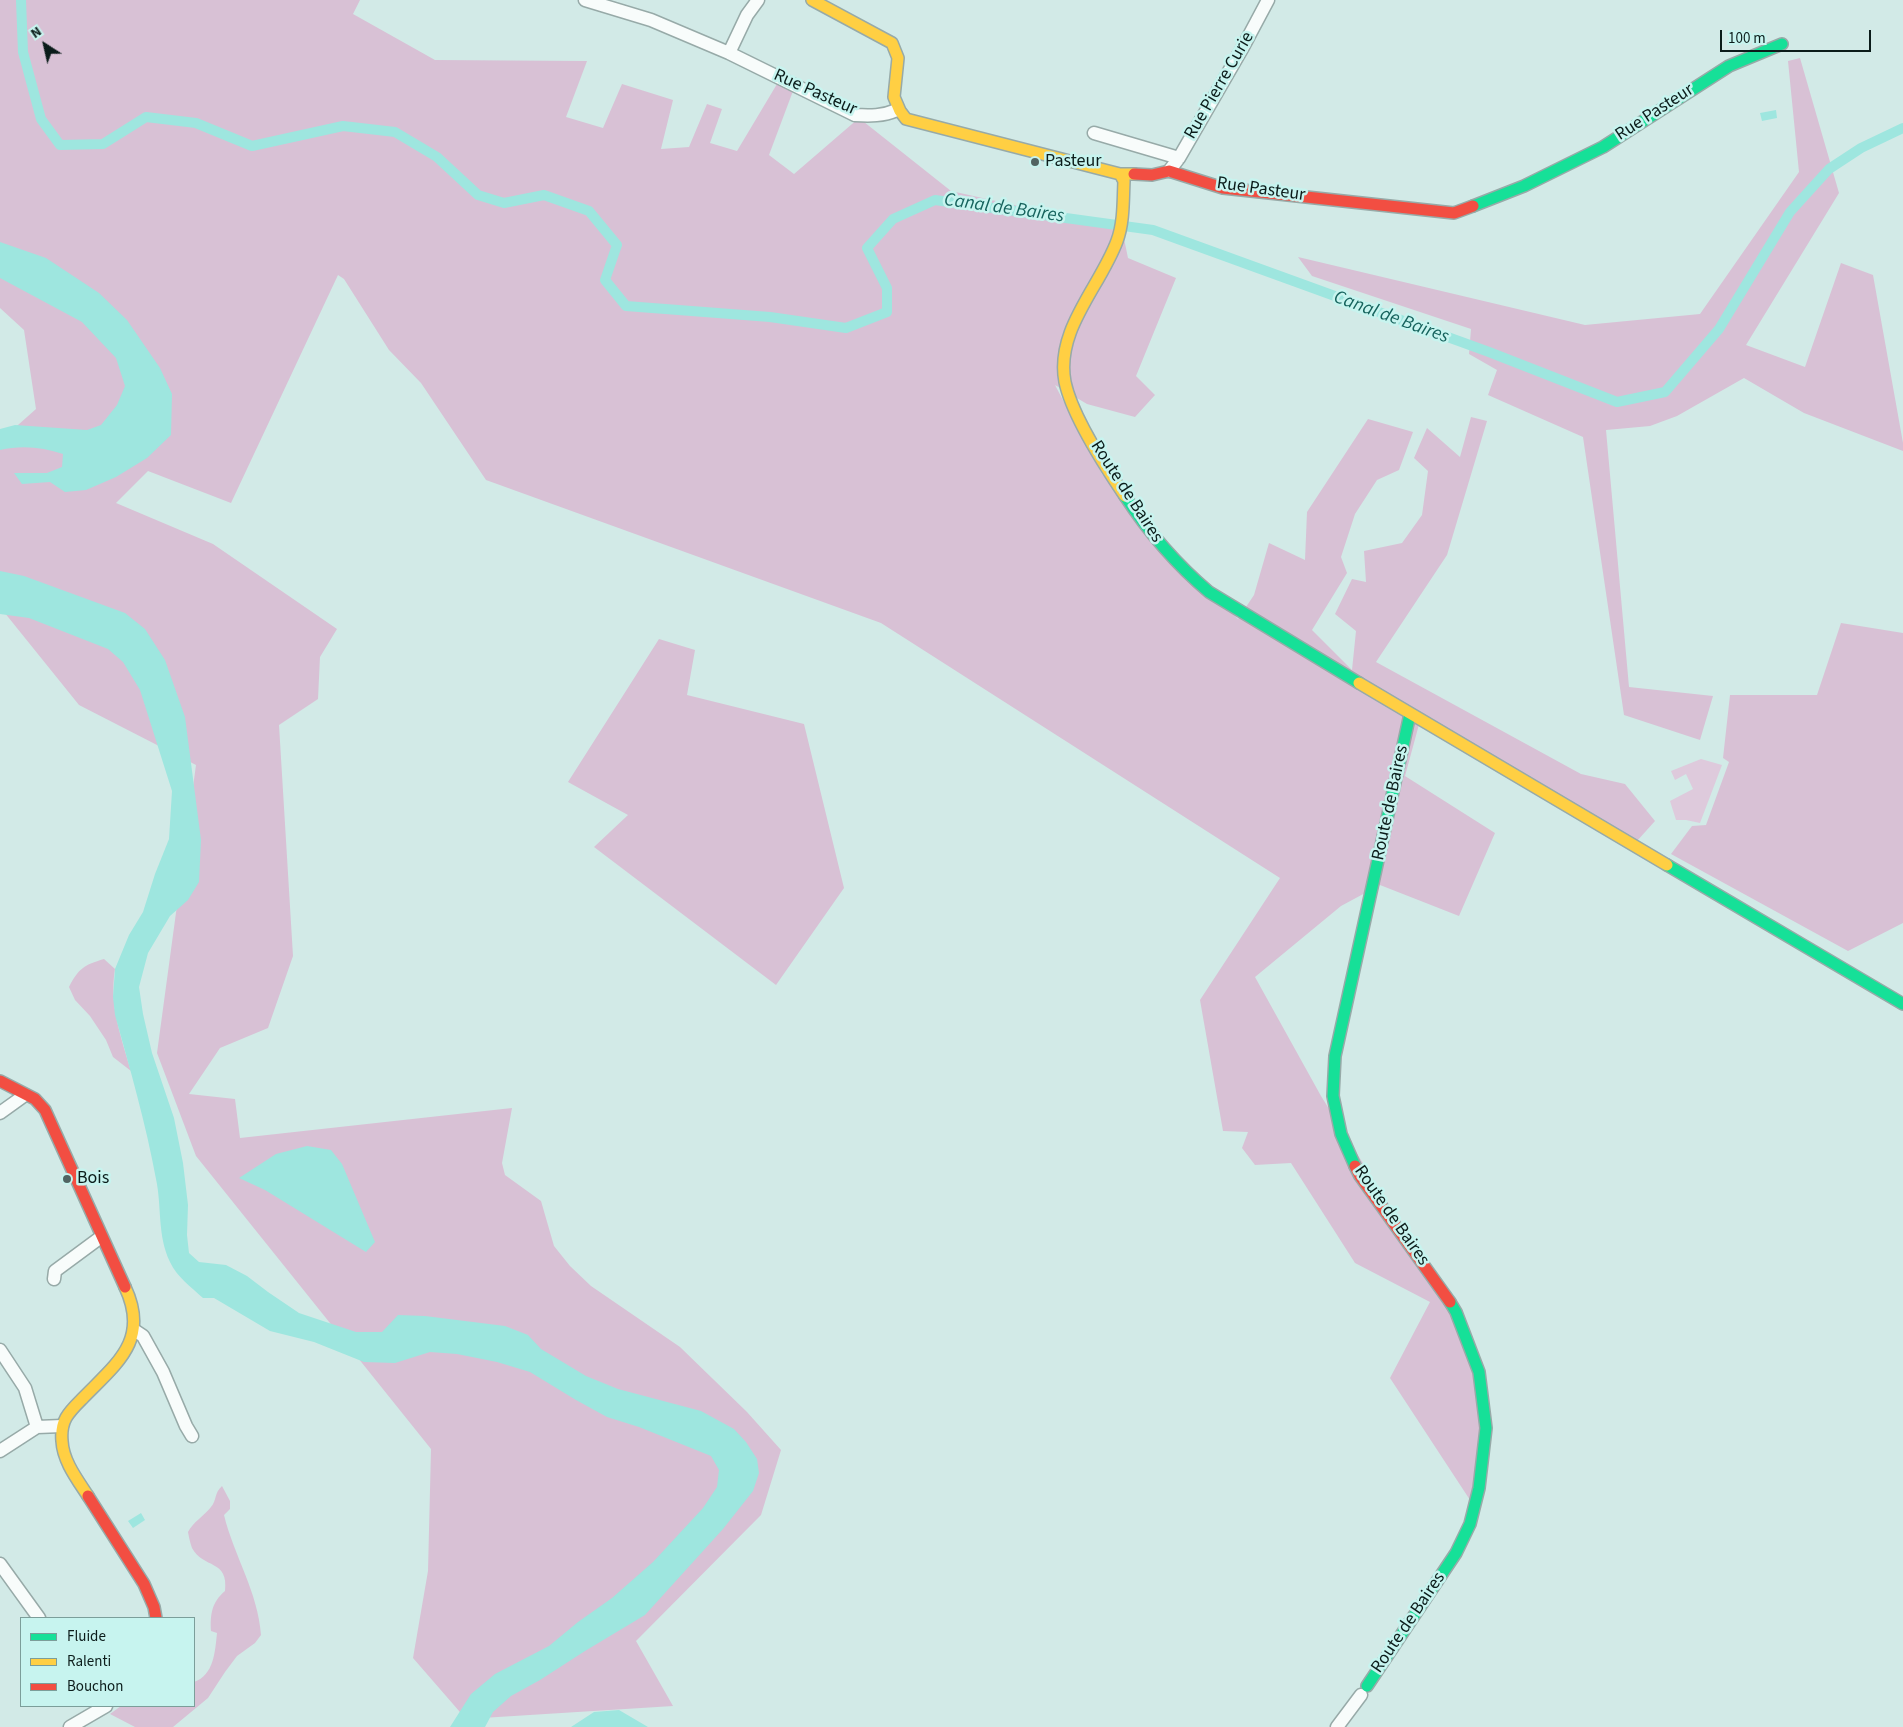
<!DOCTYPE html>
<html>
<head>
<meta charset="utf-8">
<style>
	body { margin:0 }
	#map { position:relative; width:1903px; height:1727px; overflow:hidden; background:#d2eae7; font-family:"Source Sans 3",sans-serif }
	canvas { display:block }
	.legend { position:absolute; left:20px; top:1617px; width:175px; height:90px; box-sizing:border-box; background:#c7f4ef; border:1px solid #7c9e9a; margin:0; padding:6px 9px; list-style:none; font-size:15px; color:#0b1c1a }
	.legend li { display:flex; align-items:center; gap:10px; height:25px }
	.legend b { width:25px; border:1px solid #7c9e9a }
	.north { position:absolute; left:20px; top:20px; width:50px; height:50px; -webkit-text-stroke:4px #c7f4ef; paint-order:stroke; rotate:325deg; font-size:14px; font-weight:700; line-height:20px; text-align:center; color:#0b1c1a }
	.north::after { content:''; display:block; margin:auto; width:18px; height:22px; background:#0b1c1a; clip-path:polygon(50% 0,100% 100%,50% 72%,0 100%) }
	.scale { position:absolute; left:1720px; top:30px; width:151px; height:22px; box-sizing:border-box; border:2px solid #0b1c1a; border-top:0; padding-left:6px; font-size:15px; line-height:18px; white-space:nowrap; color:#0b1c1a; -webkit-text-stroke:4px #c7f4ef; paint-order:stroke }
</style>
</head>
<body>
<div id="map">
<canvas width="1903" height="1727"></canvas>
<ul class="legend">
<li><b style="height:6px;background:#16e098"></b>Fluide</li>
<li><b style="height:6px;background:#ffcf43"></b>Ralenti</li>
<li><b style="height:6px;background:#f24e42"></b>Bouchon</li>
</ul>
<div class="north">N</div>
<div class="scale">100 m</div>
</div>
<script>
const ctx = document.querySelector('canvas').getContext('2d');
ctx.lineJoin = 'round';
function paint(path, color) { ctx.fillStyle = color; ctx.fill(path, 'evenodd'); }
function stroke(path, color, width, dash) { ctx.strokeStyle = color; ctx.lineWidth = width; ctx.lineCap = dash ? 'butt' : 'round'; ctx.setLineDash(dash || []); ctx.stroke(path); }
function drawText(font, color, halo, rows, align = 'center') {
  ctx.font = font + ' "Source Sans 3",sans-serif'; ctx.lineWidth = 5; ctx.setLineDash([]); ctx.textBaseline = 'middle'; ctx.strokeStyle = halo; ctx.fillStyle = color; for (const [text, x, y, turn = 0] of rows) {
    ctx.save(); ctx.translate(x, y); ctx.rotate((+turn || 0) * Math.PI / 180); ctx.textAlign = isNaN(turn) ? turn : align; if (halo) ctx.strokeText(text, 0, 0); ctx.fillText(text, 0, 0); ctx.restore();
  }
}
const green = new Path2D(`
	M 1701,759 L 1722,765 L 1700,823 L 1686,820 L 1676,820 L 1670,801 L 1693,789 L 1686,774 L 1675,780 L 1671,771 Z`);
const forest = new Path2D(`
	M 0,0 L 360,0 L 353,14 L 435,60 L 587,61 L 566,117 L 603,128 L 622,84 L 673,100 L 661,149 L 689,147 L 707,104 L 722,109 L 710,143 L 737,151 L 777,84 L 793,91 L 769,155 L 794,174 L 859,118 L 951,191 L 1122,229 L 1128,258 L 1176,278 L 1136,376 L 1155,395 L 1135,417 L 1087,404 L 1055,385 L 1102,474 L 1238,619 L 1254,595 L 1269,543 L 1305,560 L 1307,512 L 1368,419 L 1413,432 L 1399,470 L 1377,480 L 1355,514 L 1341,557 L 1347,573 L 1312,630 L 1352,670 L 1356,631 L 1335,614 L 1352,579 L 1366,582 L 1364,551 L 1402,543 L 1422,515 L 1428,471 L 1414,458 L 1427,428 L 1460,457 L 1471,417 L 1487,421 L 1447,555 L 1376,662 L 1581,774 L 1625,784 L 1655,821 L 1637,841 L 1421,717 L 1405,776 L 1495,833 L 1459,916 L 1380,885 L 1341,906 L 1255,977 L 1321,1096 L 1459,1317 L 1486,1414 L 1470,1500 L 1390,1378 L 1430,1302 L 1355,1263 L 1291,1163 L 1255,1165 L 1242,1148 L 1248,1132 L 1223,1131 L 1200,1000 L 1280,878 L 881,623 L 486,480 L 421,383 L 389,350 L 344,279 L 338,275 L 231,503 L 148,471 L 116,503 L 213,544 L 337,629 L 320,657 L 318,699 L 279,725 L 293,956 L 268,1028 L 220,1048 L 189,1094 L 235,1099 L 240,1138 L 512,1108 L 502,1163 L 505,1175 L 541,1201 L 554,1246 L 570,1266 L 591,1286 L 680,1347 L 747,1412 L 781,1450 L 761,1515 L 636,1641 L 673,1706 L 466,1719 L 413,1658 L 428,1571 L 431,1449 L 196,1156 L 157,1053 L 196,765 L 79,705 L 0,607 L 0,441 L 36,409 L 24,330 L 0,308 Z
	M 1800,58 L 1839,193 L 1746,345 L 1805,367 L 1841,263 L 1873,275 L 1903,443 L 1903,451 L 1804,413 L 1744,378 L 1677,416 L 1650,426 L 1606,430 L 1629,687 L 1713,696 L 1700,740 L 1624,715 L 1583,437 L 1488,395 L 1497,370 L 1469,354 L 1471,329 L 1312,276 L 1298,257 L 1585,325 L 1700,314 L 1799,172 L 1788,61 Z
	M 1841,623 L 1903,633 L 1903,923 L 1848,951 L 1671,854 L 1692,826 L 1706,825 L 1729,762 L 1723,758 L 1730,695 L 1817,695 Z
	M 659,639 L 695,650 L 687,695 L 804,724 L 844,888 L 776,985 L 594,847 L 628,815 L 568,782 Z
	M 104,959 L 115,969 C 109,1004 121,1037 131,1071 L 113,1057 L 106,1040 L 90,1016 L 75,1000 L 69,987 C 79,968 84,965 104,959 Z
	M 222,1486 L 230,1501 L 230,1509 L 224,1515 C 234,1556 258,1592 261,1635 L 255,1643 L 237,1656 L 225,1672 L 208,1698 L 173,1727 L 135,1727 L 110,1714 L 121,1706 L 194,1706 L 194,1682 C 214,1675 215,1652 217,1633 L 211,1631 C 210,1614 212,1602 225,1591 C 229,1559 203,1569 192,1548 C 190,1543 189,1537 188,1532 C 193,1522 204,1516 211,1507 C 217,1500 214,1493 222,1486 Z`);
const water = new Path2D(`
	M 1776,110 L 1777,118 L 1762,121 L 1760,113 Z
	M 0,242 L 46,258 L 99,293 L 127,320 L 160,368 L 172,394 L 171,435 L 147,458 L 116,477 L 86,490 L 65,492 L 50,482 L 22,484 L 14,473 L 47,473 L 62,467 L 63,454 C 43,447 21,445 0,450 L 0,429 L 15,425 L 87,430 L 101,425 L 117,405 L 125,386 L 116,358 L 82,322 L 0,278 Z
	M 0,571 L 24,576 L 125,613 L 145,629 L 165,660 L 185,717 L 201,840 L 199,882 L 188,900 L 170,916 L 148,953 L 139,987 L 143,1014 L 152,1053 L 174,1118 L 183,1163 L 188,1205 L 187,1235 L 189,1253 L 199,1262 L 226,1265 L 247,1276 L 268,1292 L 299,1313 L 356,1332 L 382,1332 L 398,1315 L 425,1316 L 505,1326 L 528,1335 L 541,1349 L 586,1376 L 618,1389 L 701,1411 L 734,1429 L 746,1442 L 757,1459 L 759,1473 L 753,1491 L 723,1529 L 645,1615 L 585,1651 L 540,1680 L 511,1696 L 493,1712 L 485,1727 L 450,1727 L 471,1694 L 495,1674 L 549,1646 L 578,1622 L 612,1598 L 653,1562 L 703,1508 L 717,1487 L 719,1470 L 711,1456 L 639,1427 L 607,1417 L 576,1400 L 530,1372 L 497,1362 L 457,1354 L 430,1352 L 395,1363 L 364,1362 L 314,1342 L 270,1331 L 214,1298 L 203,1298 C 191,1287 177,1277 170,1262 C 157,1235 162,1207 156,1179 C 146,1124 130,1069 115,1015 L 113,997 L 115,969 L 129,935 L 143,912 L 155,874 L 169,839 L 172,791 L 140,690 L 123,662 L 108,649 L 29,618 L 0,614 Z
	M 307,1146 L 331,1150 L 342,1164 L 375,1242 L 366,1252 L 265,1190 L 239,1178 L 276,1154 Z
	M 141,1513 L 145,1520 L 133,1528 L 128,1521 Z
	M 619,1710 L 648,1727 L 571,1727 L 594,1712 Z`);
const canal = new Path2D(`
	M 21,0 L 23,52 L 41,119 L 60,145 L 103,144 L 146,117 L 196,123 L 252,146 L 343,126 L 395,132 L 437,157 L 478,195 L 504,203 L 544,195 L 589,211 L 617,245 L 605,280 L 626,306 L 770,317 L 846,328 L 887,312 L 887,288 L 867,248 L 893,219 L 935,200 L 1153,230 L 1489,352 L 1617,402 L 1665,392 L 1719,329 L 1790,212 L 1829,169 L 1861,148 L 1903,128`);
const street = new Path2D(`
	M 585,0 L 651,20 L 729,53 L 855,115 C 870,116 883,116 897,110
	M 729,53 L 747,15 L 758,0
	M 1094,133 L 1179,158
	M 1169,171 L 1179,158 L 1243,47 L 1268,0
	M 0,1113 L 25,1095
	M 54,1279 L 55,1271 L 101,1237
	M 134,1330 L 143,1336 L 163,1372 L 186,1426 L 192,1436
	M 0,1350 L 25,1388 L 37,1427
	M 0,1451 L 37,1427 L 62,1426
	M 0,1564 L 39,1618
	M 70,1727 L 106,1706
	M 1337,1727 L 1361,1695`);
const fast = new Path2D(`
	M 1473,206 L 1524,186 L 1603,147 L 1729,66 L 1782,44
	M 1125,496 C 1149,533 1176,564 1209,592 L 1359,683
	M 1667,865 L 1903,1004
	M 1355,1166 L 1341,1134 L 1333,1096 L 1335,1056 L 1410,714
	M 1367,1686 L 1456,1553 L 1470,1524 L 1479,1488 L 1486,1428 L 1479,1372 L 1456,1312 L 1450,1302`);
const slow = new Path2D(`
	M 812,0 L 892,43 L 898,58 L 894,97 L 900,111 L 906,119 L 1120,174 L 1134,174
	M 1120,174 L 1124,181 C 1123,201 1124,222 1117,241 C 1100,287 1055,330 1065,382 C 1072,415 1106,468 1125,496
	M 1359,683 L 1667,865
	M 88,1496 C 77,1479 63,1461 62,1441 C 60,1420 69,1412 83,1398 C 117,1363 150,1340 125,1287`);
const jam = new Path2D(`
	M 1134,174 L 1152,175 L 1169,171 L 1223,188 L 1454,213 L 1473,206
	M 0,1081 L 35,1099 L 45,1110 L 125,1287
	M 1355,1166 L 1360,1176 L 1450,1302
	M 88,1496 L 144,1584 L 154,1607 L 156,1618`);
const markers = [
	[1035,162,5,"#516462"],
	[67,1179,5,"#516462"]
];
const streetNames = [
	["Rue Pierre Curie",1220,86,-60],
	["Rue Pasteur",815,93,24],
	["Rue Pasteur",1655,113,-33],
	["Rue Pasteur",1261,190,8],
	["Route de Baires",1126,492,57],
	["Route de Baires",1391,803,-78],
	["Route de Baires",1391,1216,55],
	["Route de Baires",1409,1623,-56]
];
const poiNames = [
	["Pasteur",1045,162],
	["Bois",77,1179]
];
const waterNames = [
	["Canal de Baires",1004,209,8],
	["Canal de Baires",1391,318,20]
];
paint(green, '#decadc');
paint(forest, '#d8c1d5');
paint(water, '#9ee6df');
stroke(canal, '#9ee6df', 10);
stroke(street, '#97aaa8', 15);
stroke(fast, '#97aaa8', 14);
stroke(slow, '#97aaa8', 14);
stroke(jam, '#97aaa8', 14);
stroke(street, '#f8fcfb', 12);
stroke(fast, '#16e098', 11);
stroke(slow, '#ffcf43', 11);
stroke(jam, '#f24e42', 11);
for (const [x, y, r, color] of markers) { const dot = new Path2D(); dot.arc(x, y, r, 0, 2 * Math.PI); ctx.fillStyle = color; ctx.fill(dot); stroke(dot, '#c7f4ef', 2); }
drawText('18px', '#0b1c1a', '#c7f4ef', streetNames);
drawText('18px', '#0b1c1a', '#c7f4ef', poiNames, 'left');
drawText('italic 19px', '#16635d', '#c7f4ef', waterNames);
</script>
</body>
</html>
